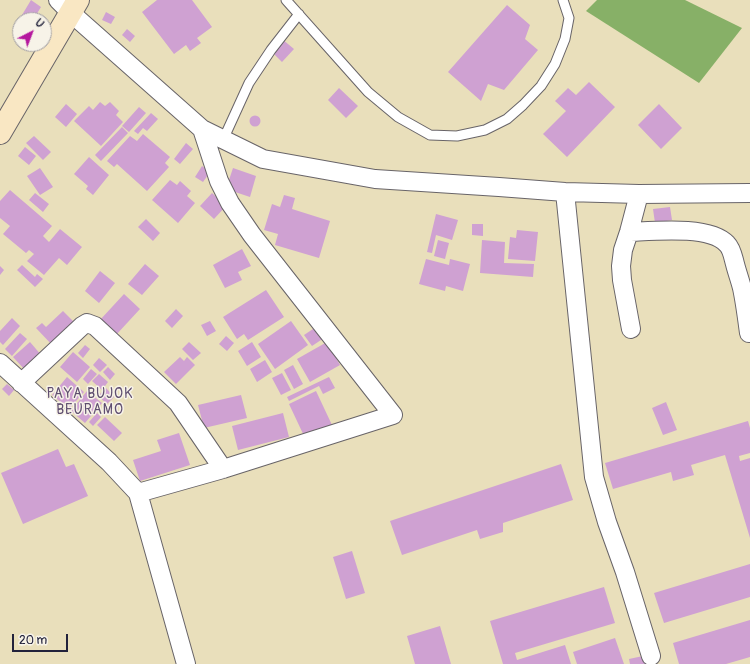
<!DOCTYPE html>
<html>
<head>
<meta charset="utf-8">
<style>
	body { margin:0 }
	#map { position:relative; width:750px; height:664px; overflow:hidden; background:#e9dfbb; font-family:Pangolin,sans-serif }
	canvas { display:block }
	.north { position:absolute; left:12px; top:12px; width:40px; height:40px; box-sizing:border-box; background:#f7f3e8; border:1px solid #a29fa3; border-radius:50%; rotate:42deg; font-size:11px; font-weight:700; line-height:16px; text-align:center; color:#22223b }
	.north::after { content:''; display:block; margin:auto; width:14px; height:18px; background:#b5179e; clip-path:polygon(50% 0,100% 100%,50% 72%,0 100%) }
	.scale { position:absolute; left:12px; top:634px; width:56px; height:18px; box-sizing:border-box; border:2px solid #22223b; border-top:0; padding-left:5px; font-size:12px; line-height:14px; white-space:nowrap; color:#22223b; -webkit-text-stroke:3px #f7f3e8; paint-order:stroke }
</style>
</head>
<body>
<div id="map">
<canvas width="750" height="664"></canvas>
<div class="north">U</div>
<div class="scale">20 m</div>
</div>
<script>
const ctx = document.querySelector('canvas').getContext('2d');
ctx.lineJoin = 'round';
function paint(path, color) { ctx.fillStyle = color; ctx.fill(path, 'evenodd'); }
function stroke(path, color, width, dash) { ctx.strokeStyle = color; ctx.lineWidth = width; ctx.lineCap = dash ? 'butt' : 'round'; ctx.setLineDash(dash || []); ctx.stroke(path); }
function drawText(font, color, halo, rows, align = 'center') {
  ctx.font = font + ' Pangolin,sans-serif'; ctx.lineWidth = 3; ctx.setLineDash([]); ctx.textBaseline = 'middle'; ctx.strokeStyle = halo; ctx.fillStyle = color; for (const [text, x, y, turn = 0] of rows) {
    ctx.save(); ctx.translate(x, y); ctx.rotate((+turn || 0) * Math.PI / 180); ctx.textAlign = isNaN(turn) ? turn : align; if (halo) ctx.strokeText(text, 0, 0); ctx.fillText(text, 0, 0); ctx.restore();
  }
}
const forest = new Path2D(`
	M 597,0 L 685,0 L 742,28 L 699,83 L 586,11 Z`);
const building = new Path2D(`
	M 31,0 L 41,7 L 33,20 L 19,20 Z
	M 157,0 L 192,0 L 212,27 L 197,38 L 201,43 L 190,51 L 186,45 L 174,54 L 142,12 Z
	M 507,5 L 530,25 L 525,39 L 538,50 L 504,90 L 488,84 L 481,101 L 448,72 Z
	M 106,12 L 115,17 L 111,24 L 102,20 Z
	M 127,29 L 135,36 L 130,42 L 122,35 Z
	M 282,39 L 294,49 L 282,62 L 271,51 Z
	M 589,82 L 615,107 L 567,157 L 543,134 L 566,111 L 555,101 L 568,88 L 576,95 Z
	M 339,88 L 358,106 L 346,118 L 328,100 Z
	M 100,102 L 105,106 L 110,102 L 119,111 L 116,115 L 123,122 L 101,146 L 74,121 L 89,106 L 93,110 Z
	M 66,104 L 77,114 L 66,127 L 55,117 Z
	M 659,104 L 682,128 L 661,149 L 638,125 Z
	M 139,107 L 146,113 L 129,132 L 122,126 Z
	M 151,113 L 158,119 L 147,131 L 143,128 L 138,134 L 134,131 Z
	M249.5 121a5.5 5.5 0 1 1 11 0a5.5 5.5 0 1 1-11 0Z
	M 122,127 L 128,133 L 101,161 L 95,155 Z
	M 143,134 L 170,157 L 165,163 L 169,167 L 147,191 L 117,164 L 114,167 L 107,161 L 130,136 L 137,141 Z
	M 34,136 L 51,152 L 43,160 L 26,143 Z
	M 186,143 L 193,149 L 180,164 L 174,159 Z
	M 25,147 L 36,156 L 29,165 L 18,156 Z
	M 89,157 L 109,175 L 93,195 L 86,189 L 88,186 L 74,174 Z
	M 202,166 L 210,172 L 203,182 L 195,177 Z
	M 40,168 L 53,187 L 40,195 L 27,176 Z
	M 233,168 L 256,176 L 250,197 L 226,189 Z
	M 170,180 L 177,185 L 180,181 L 191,191 L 187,196 L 195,203 L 178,223 L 152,200 Z
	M 10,190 L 52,226 L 43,236 L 49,242 L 60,229 L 82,247 L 67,265 L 59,258 L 44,275 L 27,261 L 34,254 L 29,250 L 26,253 L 3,234 L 10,226 L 0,218 L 0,201 Z
	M 35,193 L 49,204 L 43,212 L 29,200 Z
	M 212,193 L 226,206 L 214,219 L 200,206 Z
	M 284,195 L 295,198 L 292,209 L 330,221 L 319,258 L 275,245 L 278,234 L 264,230 L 272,204 L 280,207 Z
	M 670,207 L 672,220 L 655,223 L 653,209 Z
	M 436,214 L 458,220 L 452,240 L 436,235 L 432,253 L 427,252 Z
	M 146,219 L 160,233 L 153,241 L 138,227 Z
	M 472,224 L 483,224 L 483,236 L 472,235 Z
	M 517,230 L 538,232 L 535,261 L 508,259 L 510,237 L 516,238 Z
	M 438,240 L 449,243 L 445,259 L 434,256 Z
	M 482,240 L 505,242 L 504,263 L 534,264 L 533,277 L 480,273 Z
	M 242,249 L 251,266 L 238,272 L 242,280 L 225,288 L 213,265 Z
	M 426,259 L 449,265 L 450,259 L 470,264 L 463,291 L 446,286 L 445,291 L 419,284 Z
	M 145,264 L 159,276 L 142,295 L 128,284 Z
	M 22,265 L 35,277 L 37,274 L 43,279 L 35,287 L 17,270 Z
	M 0,266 L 4,270 L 0,275 Z
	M 100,271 L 115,283 L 99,303 L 85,291 Z
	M 266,290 L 284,317 L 248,340 L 244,334 L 237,339 L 223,317 Z
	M 124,294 L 140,309 L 116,335 L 100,320 Z
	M 176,309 L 183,316 L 172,328 L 165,321 Z
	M 63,311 L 77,325 L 54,347 L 36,328 L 42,323 L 46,327 Z
	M 12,318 L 20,326 L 3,345 L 0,342 L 0,331 Z
	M 210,321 L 216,331 L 207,336 L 201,325 Z
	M 291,321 L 308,345 L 275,369 L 258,344 Z
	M 316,327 L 324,338 L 312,346 L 304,335 Z
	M 20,333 L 27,339 L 12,356 L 5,349 Z
	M 226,336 L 234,343 L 227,351 L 219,344 Z
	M 30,342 L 42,356 L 26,371 L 13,357 Z
	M 189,342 L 201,353 L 193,360 L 182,349 Z
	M 252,342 L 261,357 L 247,366 L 238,351 Z
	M 327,342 L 340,365 L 310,382 L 297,359 Z
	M 85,345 L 90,349 L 83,358 L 78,353 Z
	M 73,352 L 90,367 L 77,382 L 60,367 Z
	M 180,357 L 184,361 L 187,357 L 195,365 L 176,384 L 164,372 Z
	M 99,358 L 107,365 L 100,372 L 93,365 Z
	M 265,360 L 272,372 L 257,382 L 250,369 Z
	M 293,365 L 303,384 L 294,389 L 284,370 Z
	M 108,367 L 115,374 L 110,380 L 103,372 Z
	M 91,369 L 97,374 L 88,384 L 83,379 Z
	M 282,373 L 291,390 L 281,395 L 272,378 Z
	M 99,374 L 108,382 L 102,390 L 92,381 Z
	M 67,377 L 84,392 L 69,409 L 52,395 Z
	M 329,377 L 335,388 L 323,394 L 319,386 L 289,401 L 287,397 Z
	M 7,384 L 14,390 L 9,396 L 2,389 Z
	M 106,388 L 114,397 L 107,404 L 98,396 Z
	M 87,391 L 102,403 L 85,423 L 71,411 Z
	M 316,391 L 332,425 L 305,438 L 289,404 Z
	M 241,395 L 247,418 L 204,428 L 198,405 Z
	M 666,402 L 677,430 L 663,435 L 652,408 Z
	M 97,413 L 101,417 L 93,426 L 89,422 Z
	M 283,413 L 289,437 L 238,450 L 232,426 Z
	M 105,417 L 122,433 L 114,441 L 97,425 Z
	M 748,421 L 750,428 L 750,453 L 739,456 L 740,461 L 750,458 L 750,538 L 725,455 L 691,465 L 694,475 L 673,481 L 671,472 L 613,489 L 605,463 Z
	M 179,433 L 190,465 L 140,481 L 133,460 L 161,451 L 157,440 Z
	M 58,449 L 66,467 L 74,464 L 88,496 L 23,524 L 1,473 Z
	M 561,464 L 573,500 L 503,523 L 503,532 L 480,539 L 477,530 L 402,555 L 390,521 Z
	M 352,551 L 365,593 L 346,599 L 333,557 Z
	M 750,564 L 750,597 L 664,623 L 654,593 Z
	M 604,587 L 615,623 L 515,653 L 517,660 L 565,645 L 571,664 L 503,664 L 490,621 Z
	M 750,620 L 750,657 L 726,664 L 679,664 L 673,643 Z
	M 440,626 L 451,664 L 415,664 L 407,636 Z
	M 615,638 L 624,664 L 577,664 L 573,652 Z
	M 643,656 L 645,664 L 630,664 L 629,659 Z`);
const lane = new Path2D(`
	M 286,0 L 368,92 L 398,117 L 430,135 L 457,136 L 485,130 L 507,119 L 523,105 L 541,86 L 555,64 L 565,39 L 569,18 L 563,0
	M 223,140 L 249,83 L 271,50 L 299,14`);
const street = new Path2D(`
	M 58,0 L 71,13 L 202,129 L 263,159 L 375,179 L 499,187 L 565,192 L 639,194 L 750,193
	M 565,192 L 594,477 L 607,522 L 625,572 L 651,656
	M 629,232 C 653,231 710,225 727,244 C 732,249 733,257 735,264 C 737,272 740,280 742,288 C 745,302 747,318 749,333
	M 631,329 L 622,280 L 621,266 L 623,250 L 629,232 L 639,194
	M 0,363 L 109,462 L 138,493 L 186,664
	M 21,383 L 82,326 L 87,323 L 95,326 L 178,403 L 223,469
	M 138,493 L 223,469 L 393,415 L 252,235 L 230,203 L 219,181 L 202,129`);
const secondary = new Path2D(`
	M 0,133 L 78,0`);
const quarterNames = [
	["PAYA BUJOK",90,394],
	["BEURAMO",90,410]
];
paint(forest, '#87b067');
paint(building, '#cfa1d2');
stroke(lane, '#686468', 11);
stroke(street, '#686468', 20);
stroke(secondary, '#686468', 24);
stroke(lane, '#fff', 9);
stroke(street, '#fff', 18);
stroke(secondary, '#f9e7c3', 22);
ctx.letterSpacing = '1px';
drawText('14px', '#5f4e70', '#f7f3e8', quarterNames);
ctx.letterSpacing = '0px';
</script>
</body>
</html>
